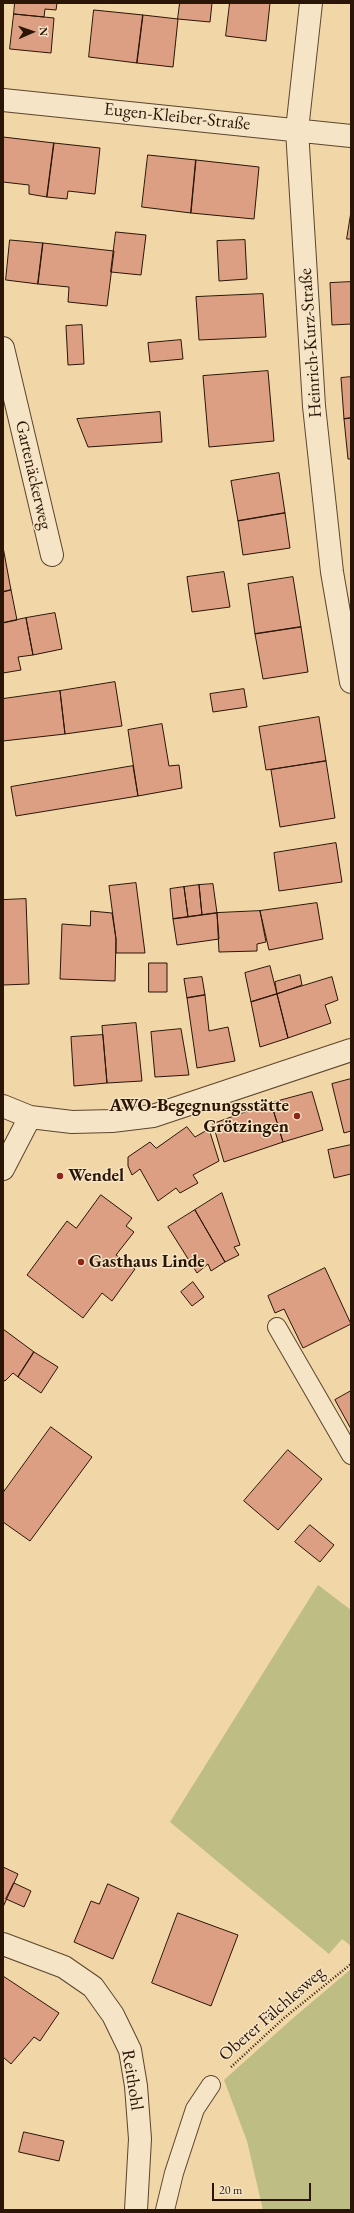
<!DOCTYPE html>
<html>
<head>
<meta charset="utf-8">
<style>
	body { margin:0 }
	#map { position:relative; width:354px; height:2213px; overflow:hidden; background:#f1d6a7; font-family:"EB Garamond",serif }
	canvas { display:block }
	.frame { position:absolute; inset:0; border:4px solid #2b1506; pointer-events:none }
	.north { position:absolute; left:12px; top:12px; width:40px; height:40px; -webkit-text-stroke:3px #f6e4c6; paint-order:stroke; rotate:88deg; font-size:11px; font-weight:700; line-height:16px; text-align:center; color:#2b1506 }
	.north::after { content:''; display:block; margin:auto; width:14px; height:18px; background:#2b1506; clip-path:polygon(50% 0,100% 100%,50% 72%,0 100%) }
	.scale { position:absolute; left:212px; top:2183px; width:99px; height:18px; box-sizing:border-box; border:2px solid #2b1506; border-top:0; padding-left:5px; font-size:12px; line-height:14px; white-space:nowrap; color:#2b1506; -webkit-text-stroke:3px #f6e4c6; paint-order:stroke }
</style>
</head>
<body>
<div id="map">
<canvas width="354" height="2213"></canvas>
<div class="frame"></div>
<div class="north">N</div>
<div class="scale">20 m</div>
</div>
<script>
const ctx = document.querySelector('canvas').getContext('2d');
ctx.lineJoin = 'round';
function paint(path, color) { ctx.fillStyle = color; ctx.fill(path, 'evenodd'); }
function stroke(path, color, width, dash) { ctx.strokeStyle = color; ctx.lineWidth = width; ctx.lineCap = dash ? 'butt' : 'round'; ctx.setLineDash(dash || []); ctx.stroke(path); }
function drawText(font, color, halo, rows, align = 'center') {
  ctx.font = font + ' "EB Garamond",serif'; ctx.lineWidth = 3; ctx.setLineDash([]); ctx.textBaseline = 'middle'; ctx.strokeStyle = halo; ctx.fillStyle = color; for (const [text, x, y, turn = 0] of rows) {
    ctx.save(); ctx.translate(x, y); ctx.rotate((+turn || 0) * Math.PI / 180); ctx.textAlign = isNaN(turn) ? turn : align; if (halo) ctx.strokeText(text, 0, 0); ctx.fillText(text, 0, 0); ctx.restore();
  }
}
const green = new Path2D(`
	M 318,1585 L 351,1610 L 351,1946 L 342,1939 L 329,1954 L 170,1822 Z
	M 351,1969 L 351,2210 L 263,2210 L 247,2141 L 224,2080 L 292,2019 Z`);
const building = new Path2D(`
	M 15,3 L 57,3 L 56,10 L 45,9 L 44,17 L 14,14 Z
	M 180,3 L 212,3 L 210,22 L 178,19 Z
	M 230,3 L 270,3 L 266,41 L 226,36 Z
	M 94,10 L 143,15 L 137,63 L 89,57 Z
	M 14,14 L 54,18 L 51,53 L 10,49 Z
	M 143,15 L 178,19 L 173,67 L 137,63 Z
	M 3,137 L 54,143 L 47,197 L 29,194 L 29,185 L 3,182 Z
	M 54,143 L 100,148 L 95,194 L 68,191 L 67,199 L 47,197 Z
	M 148,155 L 196,160 L 191,213 L 142,207 Z
	M 196,160 L 259,167 L 254,219 L 191,213 Z
	M 351,212 L 351,239 L 347,239 Z
	M 116,232 L 146,235 L 141,275 L 111,272 Z
	M 10,240 L 43,243 L 38,284 L 6,280 Z
	M 245,240 L 247,279 L 219,281 L 217,241 Z
	M 43,243 L 114,251 L 107,306 L 68,302 L 69,287 L 38,284 Z
	M 351,282 L 351,324 L 332,325 L 330,283 Z
	M 263,294 L 266,337 L 199,340 L 196,297 Z
	M 82,325 L 84,364 L 68,365 L 66,326 Z
	M 181,340 L 183,359 L 150,362 L 148,343 Z
	M 268,371 L 274,441 L 209,447 L 203,376 Z
	M 351,377 L 351,418 L 344,419 L 341,378 Z
	M 160,412 L 162,442 L 88,447 L 77,419 Z
	M 351,418 L 351,459 L 348,459 L 344,419 Z
	M 279,473 L 285,513 L 238,521 L 231,481 Z
	M 285,513 L 290,548 L 243,555 L 238,521 Z
	M 3,547 L 11,590 L 3,592 Z
	M 224,572 L 230,607 L 192,612 L 187,577 Z
	M 293,577 L 301,627 L 255,634 L 248,584 Z
	M 11,590 L 17,620 L 3,623 L 3,592 Z
	M 55,613 L 62,649 L 33,655 L 26,618 Z
	M 26,618 L 33,655 L 18,657 L 21,670 L 3,673 L 3,623 Z
	M 301,627 L 308,672 L 263,679 L 255,634 Z
	M 115,682 L 122,726 L 65,734 L 60,691 Z
	M 244,689 L 247,707 L 213,712 L 210,694 Z
	M 60,691 L 65,734 L 3,741 L 3,699 Z
	M 319,717 L 326,761 L 266,770 L 259,727 Z
	M 162,724 L 169,766 L 179,765 L 182,788 L 138,796 L 128,730 Z
	M 326,761 L 335,818 L 280,827 L 271,770 Z
	M 133,766 L 138,796 L 16,816 L 11,787 Z
	M 336,843 L 342,882 L 279,891 L 274,853 Z
	M 136,883 L 145,953 L 116,953 L 116,939 L 109,886 Z
	M 213,884 L 217,913 L 202,915 L 199,885 Z
	M 199,885 L 202,915 L 188,917 L 184,887 Z
	M 184,887 L 188,917 L 173,919 L 170,889 Z
	M 26,899 L 29,984 L 3,985 L 3,900 Z
	M 317,903 L 323,939 L 269,950 L 260,911 Z
	M 91,911 L 112,913 L 116,939 L 115,981 L 60,979 L 62,924 L 90,926 Z
	M 260,911 L 266,942 L 257,944 L 257,951 L 219,952 L 217,913 Z
	M 217,913 L 219,939 L 177,945 L 173,919 Z
	M 149,963 L 167,963 L 167,992 L 149,992 Z
	M 270,966 L 277,994 L 251,1002 L 245,973 Z
	M 300,975 L 302,985 L 277,994 L 275,982 Z
	M 202,977 L 205,995 L 187,998 L 184,979 Z
	M 332,977 L 338,1000 L 325,1005 L 331,1023 L 288,1038 L 277,994 Z
	M 277,994 L 288,1038 L 260,1047 L 251,1002 Z
	M 205,995 L 209,1031 L 228,1027 L 235,1061 L 197,1068 L 187,998 Z
	M 136,1023 L 142,1081 L 107,1083 L 102,1026 Z
	M 181,1029 L 189,1075 L 155,1077 L 151,1032 Z
	M 103,1035 L 107,1083 L 74,1086 L 71,1037 Z
	M 351,1079 L 351,1131 L 344,1133 L 332,1084 Z
	M 312,1092 L 323,1130 L 283,1142 L 271,1103 Z
	M 271,1103 L 283,1142 L 224,1162 L 213,1124 Z
	M 187,1127 L 195,1137 L 209,1129 L 219,1161 L 193,1175 L 198,1183 L 180,1193 L 176,1188 L 158,1201 L 140,1169 L 132,1175 L 128,1166 L 128,1157 L 150,1142 L 156,1148 Z
	M 351,1145 L 351,1174 L 334,1178 L 328,1150 Z
	M 222,1193 L 240,1245 L 234,1247 L 239,1255 L 225,1262 L 195,1210 Z
	M 101,1195 L 132,1218 L 126,1226 L 134,1232 L 116,1255 L 135,1269 L 112,1301 L 102,1293 L 83,1318 L 27,1275 L 67,1221 L 76,1228 Z
	M 195,1210 L 225,1262 L 211,1271 L 208,1264 L 197,1273 L 168,1227 Z
	M 325,1268 L 351,1324 L 303,1348 L 284,1309 L 275,1313 L 268,1296 Z
	M 193,1282 L 204,1297 L 192,1306 L 181,1292 Z
	M 3,1329 L 34,1352 L 18,1377 L 13,1373 L 5,1381 L 3,1380 Z
	M 34,1352 L 58,1367 L 41,1393 L 18,1377 Z
	M 351,1391 L 351,1429 L 335,1400 Z
	M 51,1427 L 92,1457 L 30,1541 L 3,1522 L 3,1493 Z
	M 288,1450 L 322,1479 L 278,1530 L 244,1501 Z
	M 310,1525 L 334,1545 L 320,1562 L 295,1542 Z
	M 3,1867 L 18,1874 L 3,1907 Z
	M 14,1883 L 31,1891 L 24,1907 L 6,1899 Z
	M 108,1884 L 139,1898 L 113,1959 L 74,1942 L 91,1901 L 99,1904 Z
	M 178,1913 L 238,1935 L 211,2006 L 152,1983 Z
	M 3,1976 L 59,2013 L 40,2041 L 34,2037 L 11,2064 L 3,2057 Z
	M 24,2132 L 64,2141 L 59,2161 L 19,2152 Z`);
const path = new Path2D(`
	M 231,2067 L 284,2018 L 351,1964`);
const lane = new Path2D(`
	M 277,1327 L 351,1455
	M 165,2210 L 174,2173 L 195,2109 L 211,2085`);
const street = new Path2D(`
	M 311,3 L 297,130 L 314,406 L 332,572 L 351,682
	M 3,100 L 351,136
	M 3,348 L 52,555
	M 3,1106 L 30,1117 L 72,1122 L 112,1121 L 153,1116 L 351,1050
	M 3,1169 L 30,1117
	M 3,1944 L 64,1967 L 93,1987 L 113,2015 L 130,2050 L 136,2086 L 140,2139 L 136,2210`);
const markers = [
	[297,1116,4,"#8f2418"],
	[60,1176,4,"#8f2418"],
	[81,1262,4,"#8f2418"]
];
const streetNames = [
	["Eugen-Kleiber-Straße",177,117,6],
	["Heinrich-Kurz-Straße",311,343,-94],
	["Gartenäckerweg",33,475,77],
	["Oberer Fälchlesweg",272,2014,-41],
	["Reithohl",132,2080,81]
];
const poiNames = [
	["AWO-Begegnungsstätte",289,1106,"right"],
	["Grötzingen",289,1127,"right"],
	["Wendel",68,1176],
	["Gasthaus Linde",89,1262]
];
paint(green, '#bebd84');
paint(building, '#dc9f83');
stroke(building, '#2b1506', 1);
stroke(lane, '#5c452e', 20);
stroke(street, '#5c452e', 24);
stroke(path, '#2b1506', 2.5, [1, 2]);
stroke(lane, '#f6e4c6', 18);
stroke(street, '#f6e4c6', 22);
for (const [x, y, r, color] of markers) { const dot = new Path2D(); dot.arc(x, y, r, 0, 2 * Math.PI); ctx.fillStyle = color; ctx.fill(dot); stroke(dot, '#f6e4c6', 1.5); }
drawText('18px', '#2b1506', '#f6e4c6', streetNames);
drawText('bold 18px', '#2b1506', '#f6e4c6', poiNames, 'left');
</script>
</body>
</html>
